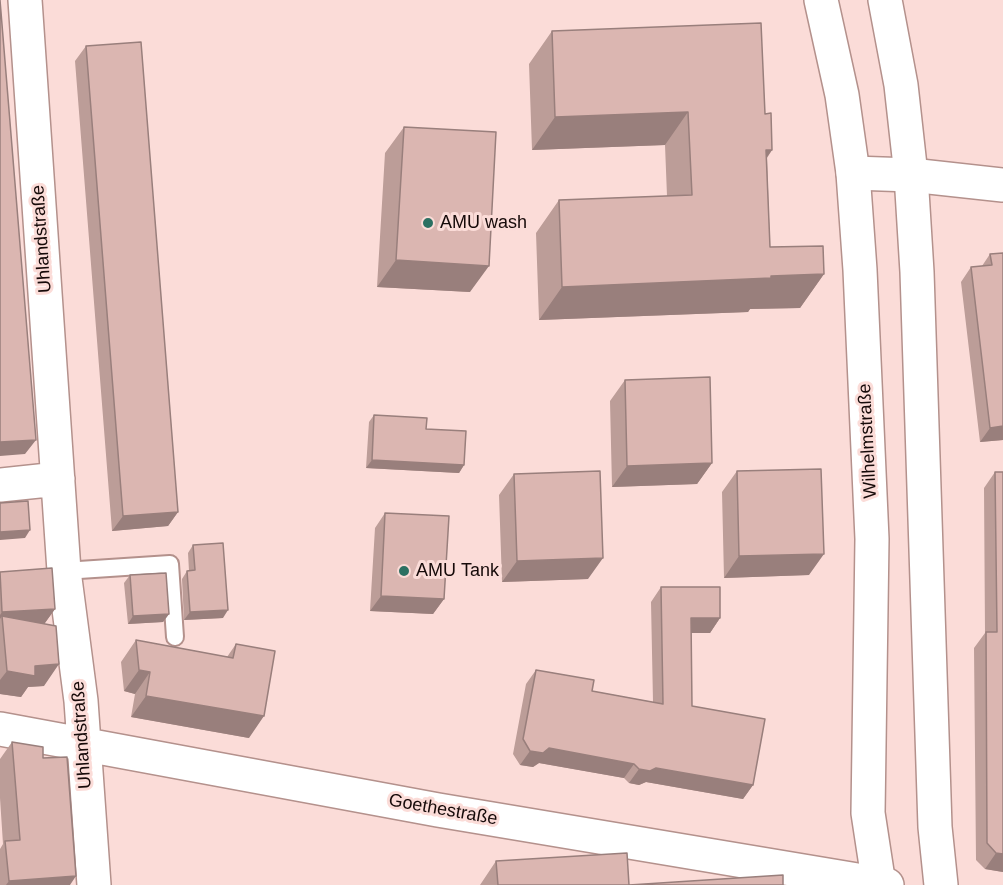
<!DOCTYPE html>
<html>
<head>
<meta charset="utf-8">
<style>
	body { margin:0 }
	canvas { display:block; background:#fbdcd8 }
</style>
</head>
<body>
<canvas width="1003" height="885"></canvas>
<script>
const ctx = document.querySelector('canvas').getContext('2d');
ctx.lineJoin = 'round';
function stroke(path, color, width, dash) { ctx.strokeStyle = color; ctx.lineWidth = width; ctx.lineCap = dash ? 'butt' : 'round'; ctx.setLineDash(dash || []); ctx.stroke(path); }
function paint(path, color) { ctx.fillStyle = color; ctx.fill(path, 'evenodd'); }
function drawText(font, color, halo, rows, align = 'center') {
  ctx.font = font + ' Helvetica,sans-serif'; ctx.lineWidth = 6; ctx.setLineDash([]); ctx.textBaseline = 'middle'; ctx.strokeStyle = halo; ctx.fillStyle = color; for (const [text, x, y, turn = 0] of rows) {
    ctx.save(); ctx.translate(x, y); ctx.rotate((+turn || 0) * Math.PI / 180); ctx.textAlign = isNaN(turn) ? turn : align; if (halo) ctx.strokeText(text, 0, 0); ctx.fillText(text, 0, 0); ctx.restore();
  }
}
const service = new Path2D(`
	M 64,571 L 170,564 L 175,637`);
const minor = new Path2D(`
	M 25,0 L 64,571 L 81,701 L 94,885
	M 853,173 L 911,175 L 1003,185
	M 0,485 L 58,479
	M 0,729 L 438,810 L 887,885`);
const secondary = new Path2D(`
	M 821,0 L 842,95 L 853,173 L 860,270 L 872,539 L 868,813 L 879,885
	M 885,0 L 901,85 L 911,175 L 917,272 L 935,827 L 941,885`);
const wall = new Path2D(`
	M 552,31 L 765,114 L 772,150 L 767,158 L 770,247 L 824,274 L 800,308 L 750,309 L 748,312 L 539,320 L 536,233 L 559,200 L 667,196 L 665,145 L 532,150 L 529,64 Z
	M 86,46 L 178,512 L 168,526 L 112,531 L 75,61 Z
	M 404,127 L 470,292 L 377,287 L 385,153 Z
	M 1003,253 L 1003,440 L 980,442 L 961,282 L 971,267 L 982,266 L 990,254 Z
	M 625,380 L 712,463 L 697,484 L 612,487 L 610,401 Z
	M 374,415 L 426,429 L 464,465 L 459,473 L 366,468 L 369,422 Z
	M 737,471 L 809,575 L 724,578 L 722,492 Z
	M 995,472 L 1003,472 L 1003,872 L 985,869 L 976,860 L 974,648 L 985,633 L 984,488 Z
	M 514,474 L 588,579 L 502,582 L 499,495 Z
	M 385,513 L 444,599 L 433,614 L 370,611 L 375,528 Z
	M 193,545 L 223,618 L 184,620 L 182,579 L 187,571 L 189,571 L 188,553 Z
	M 0,572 L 55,609 L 44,624 L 44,686 L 28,687 L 21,697 L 0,694 Z
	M 130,575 L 169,614 L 163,622 L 128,624 L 124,583 Z
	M 661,587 L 720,618 L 710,633 L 691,633 L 692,706 L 753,785 L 743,799 L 646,782 L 639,785 L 629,783 L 624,778 L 539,763 L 533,767 L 520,765 L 513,754 L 526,684 L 536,670 L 592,691 L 653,702 L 651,602 Z
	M 136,640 L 227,657 L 236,644 L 249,738 L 131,717 L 135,694 L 124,691 L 121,662 Z
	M 12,742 L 43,758 L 70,885 L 0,885 L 0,849 L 3,844 L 0,798 L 0,759 Z
	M 496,861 L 629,885 L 783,885 L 480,885 Z`);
const shadedWall = new Path2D(`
	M 688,112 L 665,145 L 532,150 L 555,117 Z
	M 766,150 L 772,150 L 749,183 Z
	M 396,260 L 489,266 L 470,292 L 377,287 Z
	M 824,274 L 800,308 L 750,309 L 748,312 L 539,320 L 562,287 L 771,276 Z
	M 1003,426 L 1003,440 L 980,442 L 990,428 Z
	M 36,440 L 25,454 L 0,456 L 0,442 Z
	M 372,460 L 464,465 L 459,473 L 366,468 Z
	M 712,463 L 697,484 L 612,487 L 627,466 Z
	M 178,512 L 168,526 L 112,531 L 123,516 Z
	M 30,530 L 25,538 L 0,540 L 0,532 Z
	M 824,554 L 809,575 L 724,578 L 739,556 Z
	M 603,558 L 588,579 L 502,582 L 517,561 Z
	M 381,596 L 444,599 L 433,614 L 370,611 Z
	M 55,609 L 40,630 L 2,616 L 0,619 L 0,615 L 2,612 Z
	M 228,610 L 223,618 L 184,620 L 190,612 Z
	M 169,614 L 163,622 L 128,624 L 133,616 Z
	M 691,618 L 720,618 L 710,633 L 681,633 Z
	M 59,664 L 44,686 L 28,687 L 21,697 L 0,694 L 0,680 L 7,671 L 35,666 Z
	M 139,670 L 150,672 L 135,694 L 124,691 Z
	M 146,696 L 264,716 L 249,738 L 131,717 Z
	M 549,748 L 634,764 L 624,778 L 539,763 L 533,767 L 520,765 L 530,751 Z
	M 656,768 L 753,785 L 743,799 L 646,782 L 639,785 L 629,783 L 639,769 Z
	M 996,853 L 1003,854 L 1003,872 L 985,869 Z
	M 76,876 L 70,885 L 6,885 L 9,881 Z`);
const building = new Path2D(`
	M 0,0 L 36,440 L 0,442 Z
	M 761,23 L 765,114 L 771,113 L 772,150 L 766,150 L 770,247 L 823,246 L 824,274 L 771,276 L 771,278 L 562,287 L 559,200 L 692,195 L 688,112 L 555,117 L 552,31 Z
	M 141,42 L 178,512 L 123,516 L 86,46 Z
	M 404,127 L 496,132 L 489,266 L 396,260 Z
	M 1003,253 L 1003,426 L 990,428 L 971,267 L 992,265 L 990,254 Z
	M 710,377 L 712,463 L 627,466 L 625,380 Z
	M 374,415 L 427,418 L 426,429 L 466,431 L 464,465 L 372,460 Z
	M 821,469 L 824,554 L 739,556 L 737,471 Z
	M 600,471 L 603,558 L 517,561 L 514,474 Z
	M 995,472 L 1003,472 L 1003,854 L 996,853 L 987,843 L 986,632 L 997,632 Z
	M 28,501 L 30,530 L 0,532 L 0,503 Z
	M 385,513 L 449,516 L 444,599 L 381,596 Z
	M 223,543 L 228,610 L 190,612 L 187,571 L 195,570 L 193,545 Z
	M 52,568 L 55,609 L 2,612 L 0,572 Z
	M 166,573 L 169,614 L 133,616 L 130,575 Z
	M 661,587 L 720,587 L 720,618 L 691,618 L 692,706 L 765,719 L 753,785 L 656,768 L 650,771 L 639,769 L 634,764 L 549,748 L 543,753 L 530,751 L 523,739 L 536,670 L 594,680 L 592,691 L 663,704 Z
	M 2,616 L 56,626 L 59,664 L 35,666 L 35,676 L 7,671 Z
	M 136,640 L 233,658 L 236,644 L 275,651 L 264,716 L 146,696 L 150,672 L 139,670 Z
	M 12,742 L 43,747 L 43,758 L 67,757 L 76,876 L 9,881 L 5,841 L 20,840 Z
	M 627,853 L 629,885 L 783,875 L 783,885 L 498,885 L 496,861 Z`);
const markers = [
	[428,223,6,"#2c7062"],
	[404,571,6,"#2c7062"]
];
const poiNames = [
	["AMU wash",440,223],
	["AMU Tank",416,571]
];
const streetNames = [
	["Uhlandstraße",42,239,-94],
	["Wilhelmstraße",868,441,-93],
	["Uhlandstraße",82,735,-94],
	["Goethestraße",443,810,10]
];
stroke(service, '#b4918c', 20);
stroke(minor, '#b4918c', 36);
stroke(secondary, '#b4918c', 36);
stroke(service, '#fff', 16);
stroke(minor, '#fff', 33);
stroke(secondary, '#fff', 33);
paint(wall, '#bc9d98');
paint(shadedWall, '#997f7c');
paint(building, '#dbb6b1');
stroke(building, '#997f7c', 1.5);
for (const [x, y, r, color] of markers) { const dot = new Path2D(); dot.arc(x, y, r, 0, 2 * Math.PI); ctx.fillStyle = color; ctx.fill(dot); stroke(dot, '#fbdcd8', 2); }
drawText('18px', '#160a09', '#fbdcd8', poiNames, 'left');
drawText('18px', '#160a09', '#fbdcd8', streetNames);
</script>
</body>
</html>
